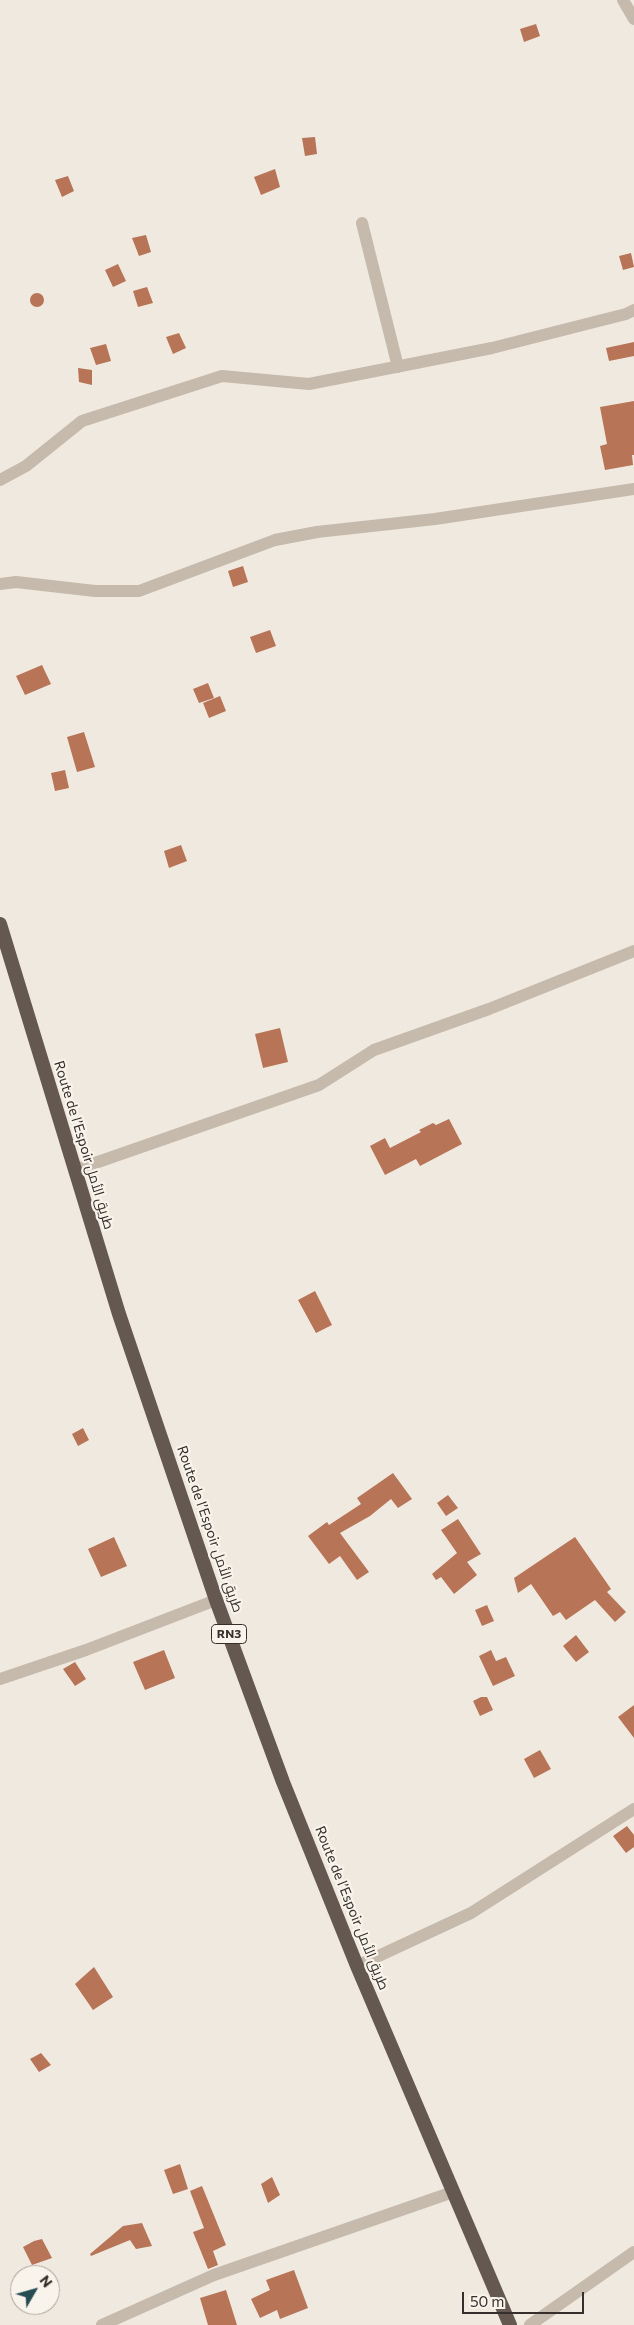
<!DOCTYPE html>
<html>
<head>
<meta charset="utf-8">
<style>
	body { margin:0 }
	#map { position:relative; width:634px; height:2325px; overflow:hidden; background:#f0e9df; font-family:Commissioner,sans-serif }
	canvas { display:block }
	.north { position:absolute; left:10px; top:2265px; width:50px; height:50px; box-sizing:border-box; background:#f8f3eb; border:1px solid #aaa49e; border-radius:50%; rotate:52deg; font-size:14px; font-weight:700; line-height:20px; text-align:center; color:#352e2a }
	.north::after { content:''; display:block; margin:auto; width:18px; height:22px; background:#254c52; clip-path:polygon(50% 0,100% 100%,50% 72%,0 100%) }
	.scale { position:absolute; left:462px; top:2292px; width:122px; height:22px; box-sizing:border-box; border:2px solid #352e2a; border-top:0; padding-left:6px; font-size:15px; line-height:18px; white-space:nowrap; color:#352e2a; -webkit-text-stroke:4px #f8f3eb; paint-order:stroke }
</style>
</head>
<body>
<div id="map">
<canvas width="634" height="2325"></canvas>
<div class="north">N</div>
<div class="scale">50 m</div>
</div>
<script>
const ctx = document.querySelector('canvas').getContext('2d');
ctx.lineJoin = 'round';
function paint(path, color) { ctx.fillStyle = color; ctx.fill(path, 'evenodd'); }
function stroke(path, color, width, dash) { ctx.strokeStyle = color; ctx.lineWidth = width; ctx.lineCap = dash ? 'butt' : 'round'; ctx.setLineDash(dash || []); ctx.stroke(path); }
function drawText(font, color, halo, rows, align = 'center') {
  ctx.font = font + ' Commissioner,Cairo,sans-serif'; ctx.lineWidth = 4.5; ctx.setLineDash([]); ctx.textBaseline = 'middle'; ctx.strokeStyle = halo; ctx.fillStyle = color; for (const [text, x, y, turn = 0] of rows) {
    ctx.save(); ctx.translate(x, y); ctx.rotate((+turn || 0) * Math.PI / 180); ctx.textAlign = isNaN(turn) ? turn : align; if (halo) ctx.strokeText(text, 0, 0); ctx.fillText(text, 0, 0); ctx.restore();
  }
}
const building = new Path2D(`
	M 536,24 L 540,36 L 524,42 L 520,29 Z
	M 315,137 L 317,154 L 305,156 L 302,138 Z
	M 275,169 L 280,187 L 261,195 L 254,177 Z
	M 68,176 L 74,191 L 62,197 L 55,180 Z
	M 146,235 L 151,252 L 139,256 L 132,238 Z
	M 631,253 L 634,267 L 623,270 L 619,256 Z
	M 118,264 L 126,281 L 113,287 L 105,270 Z
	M 147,287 L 153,303 L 138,307 L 133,291 Z
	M30 300a7 7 0 1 1 14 0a7 7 0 1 1-14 0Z
	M 179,333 L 186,348 L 173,354 L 166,337 Z
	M 634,342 L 634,356 L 609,361 L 606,348 Z
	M 106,344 L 111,361 L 96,365 L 90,348 Z
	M 78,368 L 92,370 L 92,385 L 79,382 Z
	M 634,401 L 634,455 L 632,455 L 633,465 L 605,470 L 600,446 L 607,444 L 600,407 Z
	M 243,566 L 248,582 L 233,587 L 228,571 Z
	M 270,630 L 276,646 L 256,653 L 250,637 Z
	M 42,665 L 51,684 L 25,695 L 16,676 Z
	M 208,683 L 214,698 L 199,703 L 193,689 Z
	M 220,696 L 226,711 L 209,718 L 203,703 Z
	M 84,732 L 95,767 L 77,772 L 67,737 Z
	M 65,770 L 69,788 L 55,791 L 51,773 Z
	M 181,845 L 187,861 L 169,868 L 164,851 Z
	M 280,1028 L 288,1062 L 263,1068 L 255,1034 Z
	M 449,1119 L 462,1144 L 420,1166 L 416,1159 L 385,1175 L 370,1146 L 385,1138 L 390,1148 L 421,1132 L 419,1130 L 433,1123 L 436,1125 Z
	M 315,1291 L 332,1325 L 316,1333 L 298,1300 Z
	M 83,1428 L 89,1440 L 78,1446 L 72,1434 Z
	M 393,1473 L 412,1499 L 398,1508 L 391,1499 L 370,1516 L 340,1533 L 369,1572 L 357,1580 L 340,1556 L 329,1564 L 308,1536 L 327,1522 L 329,1525 L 361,1504 L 357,1498 Z
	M 448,1495 L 458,1508 L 446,1516 L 437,1503 Z
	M 458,1519 L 481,1554 L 467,1562 L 477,1575 L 454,1594 L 441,1577 L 436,1580 L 432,1574 L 457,1553 L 441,1530 Z
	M 114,1537 L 127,1566 L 101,1577 L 88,1549 Z
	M 575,1537 L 611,1589 L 607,1592 L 626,1612 L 615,1622 L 595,1600 L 566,1620 L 560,1612 L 553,1616 L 531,1584 L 518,1593 L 514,1578 Z
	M 487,1605 L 494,1621 L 482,1626 L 475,1610 Z
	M 576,1635 L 589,1652 L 576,1662 L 563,1646 Z
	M 164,1650 L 175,1678 L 145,1690 L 133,1662 Z
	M 491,1650 L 496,1661 L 506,1657 L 515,1676 L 493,1686 L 479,1656 Z
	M 75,1662 L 86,1679 L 75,1686 L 63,1669 Z
	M 481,1697 L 487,1697 L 493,1710 L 480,1716 L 473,1701 Z
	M 634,1705 L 634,1738 L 618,1717 Z
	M 540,1750 L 551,1769 L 534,1778 L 524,1759 Z
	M 627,1826 L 634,1835 L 634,1847 L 626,1853 L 613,1836 Z
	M 94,1967 L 113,1997 L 93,2010 L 75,1984 Z
	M 41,2053 L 51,2065 L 39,2072 L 30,2059 Z
	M 180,2164 L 188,2189 L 173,2194 L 164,2170 Z
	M 272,2177 L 280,2195 L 268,2203 L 261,2184 Z
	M 202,2186 L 226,2245 L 213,2251 L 218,2265 L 208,2269 L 193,2232 L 204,2228 L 190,2191 Z
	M 142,2223 L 152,2246 L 136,2249 L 130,2240 L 91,2256 L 90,2254 L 123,2226 Z
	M 42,2239 L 52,2258 L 32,2265 L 23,2247 L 34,2241 Z
	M 294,2270 L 308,2308 L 280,2319 L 277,2310 L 260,2318 L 251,2299 L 270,2290 L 266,2280 Z
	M 226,2290 L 237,2325 L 208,2325 L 200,2298 Z`);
const minor = new Path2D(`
	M 623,0 L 634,19
	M 362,223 L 398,367
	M 0,480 L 26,466 L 82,421 L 222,376 L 309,384 L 492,348 L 626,314 L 634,310
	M 0,584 L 16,582 L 95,591 L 139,591 L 275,540 L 317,532 L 435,519 L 634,489
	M 75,1170 L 319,1085 L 374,1050 L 489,1009 L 634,951
	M 0,1679 L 86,1650 L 216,1600
	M 357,1966 L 471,1913 L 634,1809
	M 102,2325 L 214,2275 L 453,2192
	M 530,2325 L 634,2252`);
const trunk = new Path2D(`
	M 0,924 L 119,1314 L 216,1600 L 283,1782 L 357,1966 L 510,2325`);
const shields = [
	[229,1634,35]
];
const shieldNames = [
	["RN3",229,1634]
];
const streetNames = [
	["Route de l’Espoir طريق الأمل",84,1145,73],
	["Route de l’Espoir طريق الأمل",210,1529,71],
	["Route de l’Espoir طريق الأمل",352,1908,68]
];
paint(building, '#b77456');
stroke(minor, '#c6baac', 12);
stroke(trunk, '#655850', 14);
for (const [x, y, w] of shields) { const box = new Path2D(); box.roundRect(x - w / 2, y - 9.5, w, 19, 4); ctx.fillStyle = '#f8f3eb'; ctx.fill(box); stroke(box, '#352e2a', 1); }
drawText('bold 12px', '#352e2a', null, shieldNames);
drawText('14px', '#352e2a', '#f8f3eb', streetNames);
</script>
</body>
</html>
